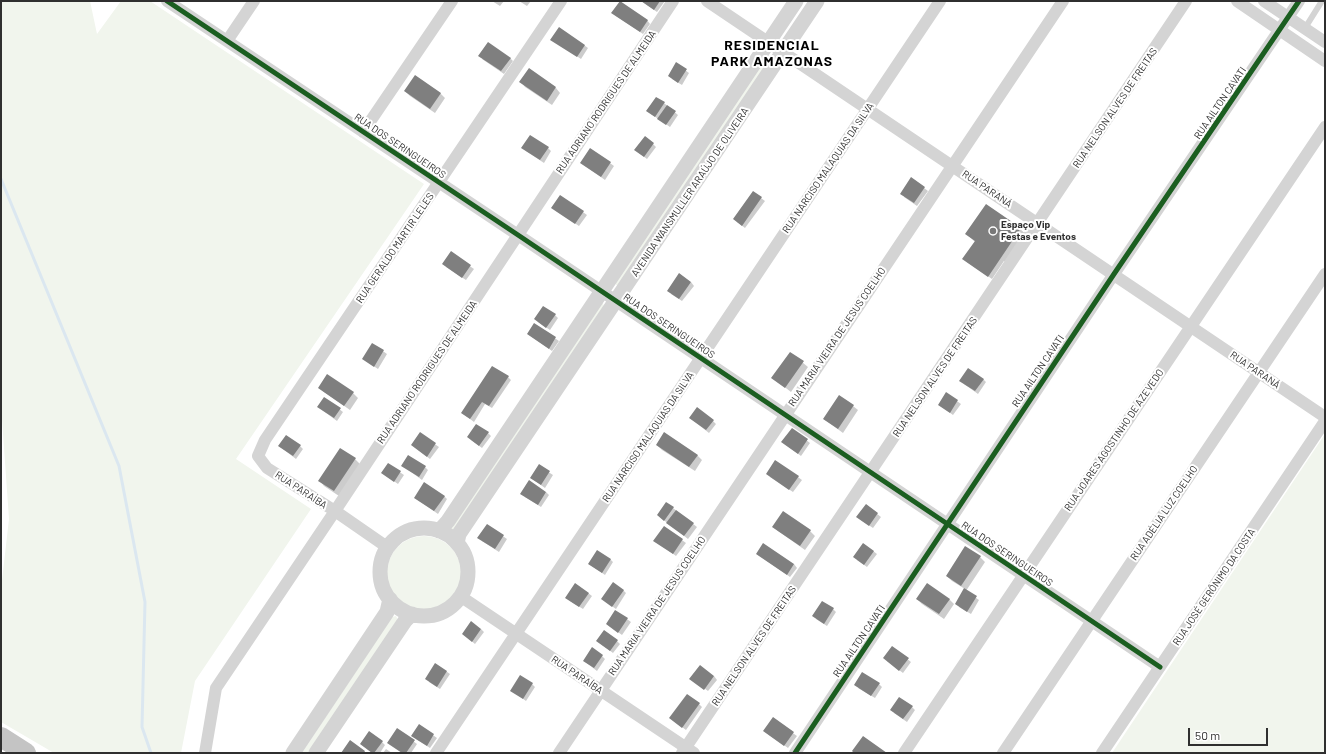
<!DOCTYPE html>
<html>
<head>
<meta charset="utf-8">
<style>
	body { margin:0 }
	#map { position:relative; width:1326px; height:754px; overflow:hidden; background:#fff; font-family:Barlow,sans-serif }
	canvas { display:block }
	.frame { position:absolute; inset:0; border:2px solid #2f2f2f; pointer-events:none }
	.scale { position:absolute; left:1188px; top:728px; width:80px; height:18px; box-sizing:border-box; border:2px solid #2f2f2f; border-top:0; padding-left:5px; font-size:12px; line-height:14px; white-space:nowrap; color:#2f2f2f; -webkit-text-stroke:3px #fff; paint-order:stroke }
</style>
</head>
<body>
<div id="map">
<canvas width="1326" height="754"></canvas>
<div class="frame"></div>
<div class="scale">50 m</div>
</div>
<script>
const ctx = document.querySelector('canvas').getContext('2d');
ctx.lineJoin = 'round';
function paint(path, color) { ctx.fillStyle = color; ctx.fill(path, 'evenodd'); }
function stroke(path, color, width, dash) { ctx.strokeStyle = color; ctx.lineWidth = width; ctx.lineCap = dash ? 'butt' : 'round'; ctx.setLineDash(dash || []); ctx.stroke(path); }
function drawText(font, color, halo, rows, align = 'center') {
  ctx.font = font + ' Barlow,sans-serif'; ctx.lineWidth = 4; ctx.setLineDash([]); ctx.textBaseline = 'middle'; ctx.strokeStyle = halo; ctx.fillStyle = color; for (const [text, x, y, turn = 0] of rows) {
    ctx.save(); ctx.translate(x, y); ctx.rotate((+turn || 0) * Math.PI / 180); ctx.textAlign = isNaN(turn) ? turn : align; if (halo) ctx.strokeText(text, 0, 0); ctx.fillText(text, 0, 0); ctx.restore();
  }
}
const green = new Path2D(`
	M 1,1 L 90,1 L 97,34 L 121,1 L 150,1 L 424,184 L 236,459 L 311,509 L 195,681 L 181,753 L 54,753 L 1,722 L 1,589 L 9,519 L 1,405 Z
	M 768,57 L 769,62 L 619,285 L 616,285 L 615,282 L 763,58 Z
	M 603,303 L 604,307 L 455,530 L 451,531 L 450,528 L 599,304 Z
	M 1325,434 L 1325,753 L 1112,753 Z
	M387 573a37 37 0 1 1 74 0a37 37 0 1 1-74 0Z
	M 396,616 L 398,620 L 309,753 L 302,753 L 392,617 Z`);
const shadow = new Path2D(`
	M 492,1 L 504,1 L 500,6 Z
	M 519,1 L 531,1 L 527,6 Z
	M 641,1 L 665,1 L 657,12 Z
	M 616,16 L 647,20 L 650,24 L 643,34 Z
	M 554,41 L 584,45 L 588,48 L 581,59 Z
	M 510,58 L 513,61 L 504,74 L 482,59 Z
	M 677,64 L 689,73 L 682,85 L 672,79 Z
	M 521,82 L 556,88 L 560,93 L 552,105 L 525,87 Z
	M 405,91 L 440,93 L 445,98 L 435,113 L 410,96 Z
	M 664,103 L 678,115 L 670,127 L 651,114 Z
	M 653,144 L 656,147 L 647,159 L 639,153 Z
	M 548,148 L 551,151 L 544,163 L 526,151 Z
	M 591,149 L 614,166 L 605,180 L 581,163 Z
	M 911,178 L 928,191 L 917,206 L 904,197 Z
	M 753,192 L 765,201 L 745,228 L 737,222 Z
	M 561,196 L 587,215 L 579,226 L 556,211 Z
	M 1020,229 L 1027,235 L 1008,264 L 1004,261 L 992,279 L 967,262 L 975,242 L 967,234 Z
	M 451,253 L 474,269 L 466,280 L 446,267 Z
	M 691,282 L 694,286 L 682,301 L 671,294 Z
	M 555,315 L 558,318 L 550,330 L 538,322 Z
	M 534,324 L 559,341 L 552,351 L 528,334 Z
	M 373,344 L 387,354 L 378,369 L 363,359 Z
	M 791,353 L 808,367 L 791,392 L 773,378 Z
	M 327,375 L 353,393 L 358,398 L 350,410 L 324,392 L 319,388 Z
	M 508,377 L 511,380 L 492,408 L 485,404 L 474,422 L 462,413 Z
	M 983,379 L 986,382 L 978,394 L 964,384 Z
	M 947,394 L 961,404 L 953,415 L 939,405 Z
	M 325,398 L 343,412 L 337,421 L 322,410 Z
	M 853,406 L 858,410 L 843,433 L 824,419 Z
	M 690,418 L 713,421 L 716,424 L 709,433 Z
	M 792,429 L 810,443 L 801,456 L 786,445 Z
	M 488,433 L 491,436 L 482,448 L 471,440 Z
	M 420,434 L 439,447 L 430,459 L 412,445 Z
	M 657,445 L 697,455 L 702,460 L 695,471 L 662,450 Z
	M 279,446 L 300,446 L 303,449 L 296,459 Z
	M 355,459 L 360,464 L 339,496 L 324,486 L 320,481 Z
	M 776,461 L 802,480 L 793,492 L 770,477 Z
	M 388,464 L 404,475 L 398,484 L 382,473 Z
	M 403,466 L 425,467 L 428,470 L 422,480 Z
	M 539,466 L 553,475 L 545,488 L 531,478 Z
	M 546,492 L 549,495 L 541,507 L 525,497 Z
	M 444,496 L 447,499 L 438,514 L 415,498 Z
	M 866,505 L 881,517 L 873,528 L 861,520 Z
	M 673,508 L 697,527 L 688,539 L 661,518 Z
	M 487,525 L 507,539 L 499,552 L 482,541 Z
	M 773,526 L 810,531 L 815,536 L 805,550 L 778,531 Z
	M 664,527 L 686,543 L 676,556 L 658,543 Z
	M 864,544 L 877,554 L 867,567 L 857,560 Z
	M 757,554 L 794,564 L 797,568 L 790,577 Z
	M 980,557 L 985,562 L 966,591 L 979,600 L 971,614 L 959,607 L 965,589 L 952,581 L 947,576 Z
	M 610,559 L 613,562 L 605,575 L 589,564 Z
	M 623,590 L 626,593 L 616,609 L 606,602 Z
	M 588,593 L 592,596 L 583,609 L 570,601 Z
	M 917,599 L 949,599 L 954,604 L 944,619 L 922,604 Z
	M 833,609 L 836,612 L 827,626 L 816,619 Z
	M 616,611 L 631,622 L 622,635 L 607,624 Z
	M 481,629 L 484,632 L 475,644 L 463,634 Z
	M 617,641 L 620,644 L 613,653 L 601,644 Z
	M 892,647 L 911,662 L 903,673 L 887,661 Z
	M 602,656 L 605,659 L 597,671 L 584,661 Z
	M 436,664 L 450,674 L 440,689 L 429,682 Z
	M 714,676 L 717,680 L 708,691 L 693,680 Z
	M 532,684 L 535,687 L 526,701 L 511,690 Z
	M 879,684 L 882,687 L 875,698 L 858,688 Z
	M 699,704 L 702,707 L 686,730 L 674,721 Z
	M 912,707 L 915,710 L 907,722 L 894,713 Z
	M 773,719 L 797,736 L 788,748 L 768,734 Z
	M 419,725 L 437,738 L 430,748 L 416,739 Z
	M 397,729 L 417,744 L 411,753 L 402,753 Z
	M 382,742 L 385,745 L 380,753 L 372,753 Z
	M 386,749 L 392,753 L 383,753 Z`);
const stream = new Path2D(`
	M 1,179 L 119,466 L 145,602 L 142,727 L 151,753`);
const building = new Path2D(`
	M 620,1 L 648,20 L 640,32 L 611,13 Z
	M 641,1 L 660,1 L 654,10 Z
	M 559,27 L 585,45 L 577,57 L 550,40 Z
	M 488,42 L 511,58 L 501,71 L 478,56 Z
	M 676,62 L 687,69 L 678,83 L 668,76 Z
	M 529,68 L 556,87 L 547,101 L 519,82 Z
	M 415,75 L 441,93 L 430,109 L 404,91 Z
	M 656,97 L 665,102 L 655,117 L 646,111 Z
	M 667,105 L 676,111 L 666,125 L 657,119 Z
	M 530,135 L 549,147 L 540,160 L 521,148 Z
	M 645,136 L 654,143 L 644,157 L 634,150 Z
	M 590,148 L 611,162 L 601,177 L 580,163 Z
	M 911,177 L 925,187 L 914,203 L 900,194 Z
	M 753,191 L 762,197 L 742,226 L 733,219 Z
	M 560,195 L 584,211 L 575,224 L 551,208 Z
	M 986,204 L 1021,228 L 988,277 L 962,259 L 975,241 L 965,234 Z
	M 451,251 L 471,265 L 462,278 L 442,264 Z
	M 679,273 L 691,282 L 679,299 L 667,291 Z
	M 543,306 L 556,314 L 546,328 L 534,319 Z
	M 534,323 L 556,337 L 549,349 L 527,334 Z
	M 372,343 L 384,350 L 374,367 L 362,359 Z
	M 790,352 L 804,361 L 785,388 L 771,378 Z
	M 492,366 L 509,376 L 489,406 L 482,402 L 470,419 L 461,413 Z
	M 968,368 L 984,379 L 975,391 L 959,381 Z
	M 327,374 L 354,392 L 344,406 L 318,388 Z
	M 946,392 L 958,400 L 950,413 L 938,405 Z
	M 839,395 L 854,405 L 838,429 L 823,419 Z
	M 324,397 L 341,408 L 334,418 L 317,407 Z
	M 697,407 L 714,420 L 706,430 L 689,418 Z
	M 476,424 L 489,432 L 479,446 L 467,437 Z
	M 792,428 L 808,439 L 798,454 L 781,442 Z
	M 420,432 L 436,443 L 427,457 L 411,445 Z
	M 664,432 L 698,455 L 689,467 L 656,445 Z
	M 286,435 L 301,445 L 293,456 L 278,446 Z
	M 340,448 L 356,458 L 334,491 L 318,481 Z
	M 408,455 L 426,466 L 419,477 L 401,466 Z
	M 775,460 L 799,476 L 789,490 L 766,474 Z
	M 388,463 L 401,471 L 394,482 L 381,473 Z
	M 539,464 L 550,471 L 541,485 L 530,478 Z
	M 529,480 L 546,492 L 538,505 L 520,494 Z
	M 424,482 L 445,496 L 434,511 L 414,498 Z
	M 666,502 L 674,507 L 664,521 L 657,515 Z
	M 866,504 L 878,513 L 869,526 L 856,517 Z
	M 676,510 L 694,523 L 684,536 L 666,523 Z
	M 783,511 L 811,530 L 800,546 L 772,527 Z
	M 487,524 L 504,535 L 495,549 L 477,538 Z
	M 664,526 L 683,539 L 673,554 L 653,541 Z
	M 763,543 L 794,564 L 787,575 L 756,554 Z
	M 863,543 L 874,551 L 864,565 L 853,557 Z
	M 965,546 L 981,556 L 961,586 L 946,576 Z
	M 597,550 L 611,559 L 602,573 L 588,564 Z
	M 613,582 L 624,590 L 612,607 L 601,599 Z
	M 575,583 L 589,593 L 579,607 L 565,598 Z
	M 927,583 L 950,599 L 939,614 L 916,599 Z
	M 964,588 L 977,596 L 967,612 L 955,604 Z
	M 822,601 L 834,608 L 824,624 L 812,616 Z
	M 615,610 L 628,618 L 618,633 L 606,624 Z
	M 471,621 L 481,629 L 472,642 L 462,634 Z
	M 604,630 L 618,640 L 610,651 L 596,641 Z
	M 892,646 L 909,658 L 899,671 L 883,658 Z
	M 592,647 L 603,655 L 594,668 L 583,661 Z
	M 435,663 L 447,671 L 437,687 L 425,679 Z
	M 700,665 L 714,676 L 704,690 L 689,679 Z
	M 862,672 L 880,683 L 871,696 L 854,685 Z
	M 520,675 L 533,683 L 523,699 L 510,691 Z
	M 687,694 L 700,703 L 682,728 L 669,718 Z
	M 899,697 L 913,706 L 903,719 L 890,710 Z
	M 773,717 L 794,732 L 784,746 L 763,731 Z
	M 419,724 L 434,734 L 427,746 L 411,736 Z
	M 397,728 L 415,740 L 406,753 L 402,753 L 387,743 Z
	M 369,731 L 383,741 L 374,753 L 372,753 L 360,744 Z
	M 863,736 L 887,753 L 854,753 L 852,751 Z
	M 350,740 L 365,751 L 364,753 L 341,753 Z`);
const service = new Path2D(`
	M 1305,28 L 1322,1`);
const minor = new Path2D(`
	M 167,1 L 518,235 L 1160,667
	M 707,1 L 1325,417
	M 1237,1 L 1325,61
	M 1264,1 L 1325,42
	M 227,41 L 254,1
	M 363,132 L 452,1
	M 387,547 L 335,511 L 267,468 L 258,456 L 265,440 L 561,1
	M 460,596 L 694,753
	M 205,753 L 216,688 L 335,511 L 673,1
	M 436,753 L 940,1
	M 559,753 L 1063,1
	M 682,753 L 1186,1
	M 795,753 L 1114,274 L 1299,1
	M 904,753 L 1325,127
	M 1003,753 L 1325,274
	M 1102,753 L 1325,421`);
const tertiary = new Path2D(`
	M380 572a44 44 0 1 1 88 0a44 44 0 1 1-88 0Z
	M 439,531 L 448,521 L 796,1
	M 457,543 L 459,534 L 817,1
	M 293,753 L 387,612 L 390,599
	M 316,753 L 405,621 L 412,614`);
const trunk = new Path2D(`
	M 1,737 L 26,753`);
const cycleway = new Path2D(`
	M 167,1 L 518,235 L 1160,667
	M 795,753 L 1114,274 L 1299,1`);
const markers = [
	[993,231,4,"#787878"]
];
const streetNames = [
	["RUA ADRIANO RODRIGUES DE ALMEIDA",606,102,-56],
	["RUA AILTON CAVATI",1220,103,-56],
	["RUA NELSON ALVES DE FREITAS",1115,108,-56],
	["RUA DOS SERINGUEIROS",400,146,34],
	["RUA NARCISO MALAQUIAS DA SILVA",828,168,-56],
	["RUA PARANÁ",987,189,34],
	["AVENIDA WANSMULLER ARAÚJO DE OLIVEIRA",690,192,-56],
	["RUA GERALDO MARTIR LELES",395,248,-56],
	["RUA DOS SERINGUEIROS",669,326,34],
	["RUA MARIA VIEIRA DE JESUS COELHO",837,337,-56],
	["RUA PARANÁ",1255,370,34],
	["RUA AILTON CAVATI",1038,371,-56],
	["RUA ADRIANO RODRIGUES DE ALMEIDA",427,372,-56],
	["RUA NELSON ALVES DE FREITAS",935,377,-56],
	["RUA NARCISO MALAQUIAS DA SILVA",648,437,-56],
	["RUA JOARES AGOSTINHO DE AZEVEDO",1114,440,-56],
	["RUA PARAÍBA",301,490,33],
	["RUA ADÉLIA LUZ COELHO",1164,513,-56],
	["RUA DOS SERINGUEIROS",1007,554,34],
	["RUA JOSÉ GERÔNIMO DA COSTA",1214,587,-56],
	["RUA MARIA VIEIRA DE JESUS COELHO",657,606,-56],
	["RUA AILTON CAVATI",859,641,-56],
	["RUA NELSON ALVES DE FREITAS",754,646,-56],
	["RUA PARAÍBA",577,675,34]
];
const poiNames = [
	["Espaço Vip",1001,225],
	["Festas e Eventos",1001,237]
];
const districtNames = [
	["RESIDENCIAL",772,45],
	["PARK AMAZONAS",772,61]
];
paint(green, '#f1f5ed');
paint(shadow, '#0003');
stroke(stream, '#dbe7f0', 3);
paint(building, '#7f7f7f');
stroke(service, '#d4d4d4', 6);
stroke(minor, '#d4d4d4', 12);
stroke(tertiary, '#d4d4d4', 15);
stroke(trunk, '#c4c4c4', 20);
stroke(cycleway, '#1b5e20', 5);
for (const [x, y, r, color] of markers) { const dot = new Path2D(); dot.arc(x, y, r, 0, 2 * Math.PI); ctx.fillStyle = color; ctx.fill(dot); stroke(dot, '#fff', 1.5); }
drawText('10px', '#2f2f2f', '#fff', streetNames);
drawText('bold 10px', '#2f2f2f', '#fff', poiNames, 'left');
ctx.letterSpacing = '1px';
drawText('bold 14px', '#000', '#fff', districtNames);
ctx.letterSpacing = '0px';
</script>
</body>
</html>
